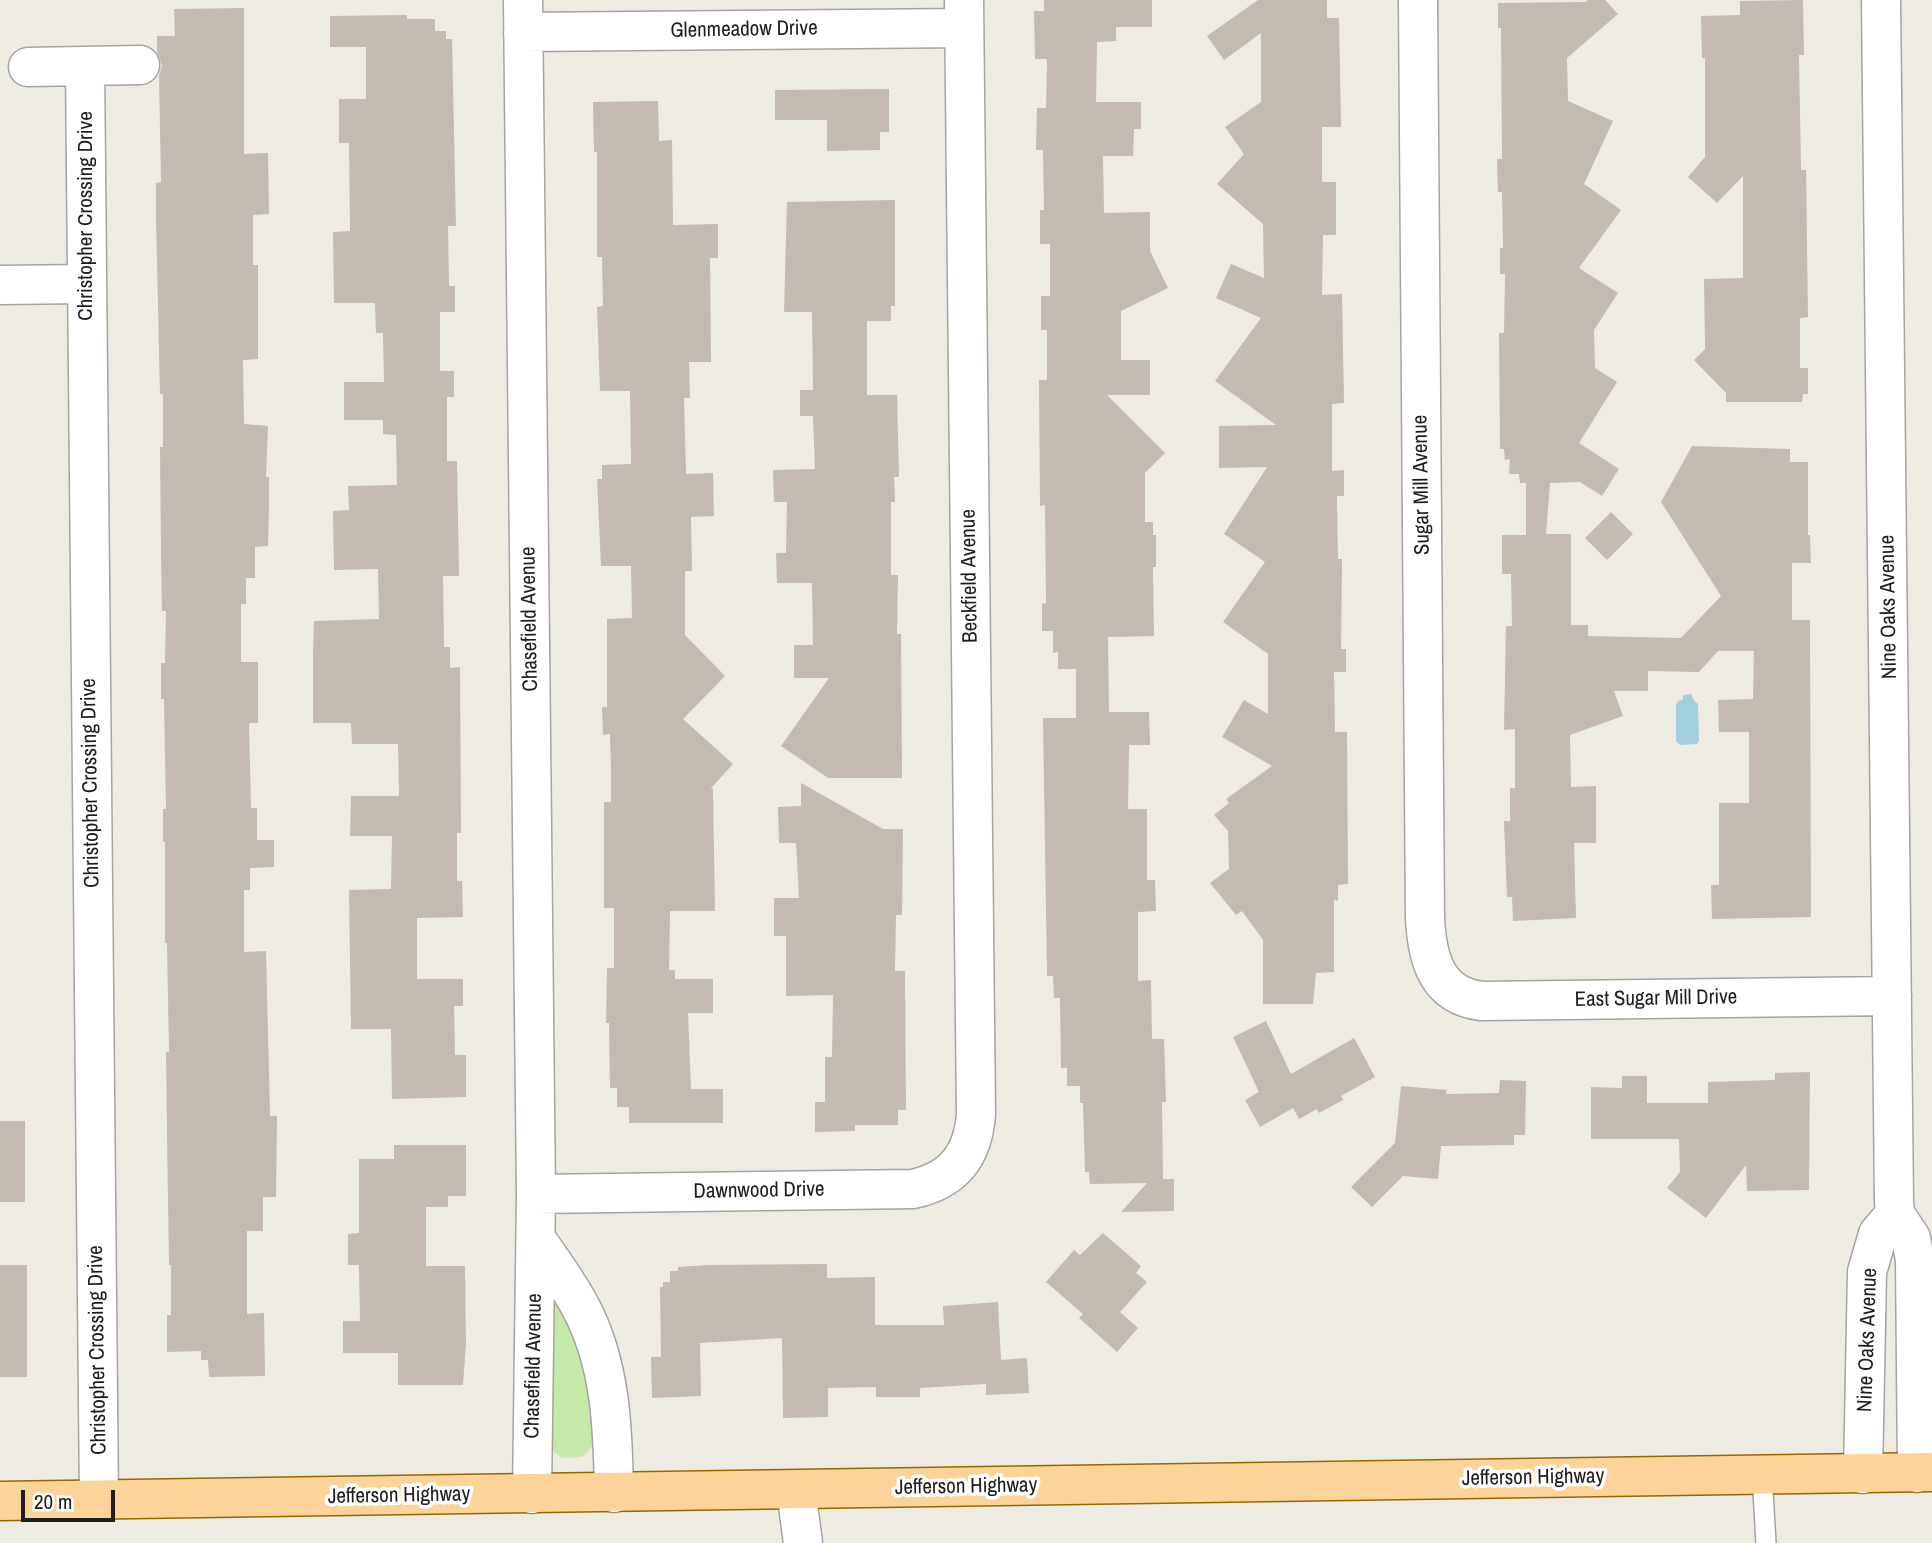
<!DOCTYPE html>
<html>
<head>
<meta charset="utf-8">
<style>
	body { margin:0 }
	#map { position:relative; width:1932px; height:1543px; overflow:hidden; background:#eeebe2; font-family:"Archivo Narrow",sans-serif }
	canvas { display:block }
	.scale { position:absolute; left:21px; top:1490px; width:94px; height:32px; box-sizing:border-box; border:4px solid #1d1d1d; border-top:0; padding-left:9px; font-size:21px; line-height:24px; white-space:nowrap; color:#1d1d1d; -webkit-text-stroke:5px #fff; paint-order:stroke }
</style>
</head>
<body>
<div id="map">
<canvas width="1932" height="1543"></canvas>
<div class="scale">20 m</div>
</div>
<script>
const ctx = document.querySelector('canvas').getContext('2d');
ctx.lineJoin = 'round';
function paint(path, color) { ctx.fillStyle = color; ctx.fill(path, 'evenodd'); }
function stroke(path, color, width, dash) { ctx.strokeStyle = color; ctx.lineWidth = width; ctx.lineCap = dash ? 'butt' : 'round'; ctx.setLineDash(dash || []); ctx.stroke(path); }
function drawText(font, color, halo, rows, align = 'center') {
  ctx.font = font + ' "Archivo Narrow",sans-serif'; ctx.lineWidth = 7; ctx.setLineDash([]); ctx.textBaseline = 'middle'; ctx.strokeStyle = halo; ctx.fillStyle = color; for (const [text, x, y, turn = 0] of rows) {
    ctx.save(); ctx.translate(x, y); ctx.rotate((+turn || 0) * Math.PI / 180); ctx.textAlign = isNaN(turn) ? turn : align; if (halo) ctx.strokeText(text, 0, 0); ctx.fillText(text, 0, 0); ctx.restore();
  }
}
const grass = new Path2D(`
	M 553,1302 L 560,1304 L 576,1339 L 589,1392 L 594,1439 L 591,1449 L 582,1457 L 562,1458 L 551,1449 Z`);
const water = new Path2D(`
	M 1691,694 L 1693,699 L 1698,704 L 1699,741 L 1697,744 L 1680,745 L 1676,741 L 1676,705 L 1678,701 L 1683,700 L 1683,695 Z`);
const building = new Path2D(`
	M 1044,0 L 1152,0 L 1152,27 L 1116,27 L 1116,41 L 1097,42 L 1096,102 L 1141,102 L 1141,129 L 1134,129 L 1133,156 L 1103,156 L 1104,213 L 1150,212 L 1150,251 L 1168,288 L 1121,311 L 1121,360 L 1150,360 L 1150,395 L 1107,395 L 1165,453 L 1145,473 L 1145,522 L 1153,522 L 1153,535 L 1156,535 L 1156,567 L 1153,567 L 1154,636 L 1108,637 L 1109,712 L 1149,712 L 1150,745 L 1129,745 L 1128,809 L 1147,809 L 1147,880 L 1155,880 L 1156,911 L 1138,912 L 1138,981 L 1151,980 L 1152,1039 L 1164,1039 L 1166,1102 L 1162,1102 L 1163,1179 L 1174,1179 L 1174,1211 L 1121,1212 L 1147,1183 L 1090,1184 L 1089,1172 L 1085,1172 L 1083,1103 L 1080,1103 L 1080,1086 L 1067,1086 L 1067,1068 L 1061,1068 L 1060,998 L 1054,998 L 1053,976 L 1047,976 L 1043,718 L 1076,718 L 1076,669 L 1058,669 L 1058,652 L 1053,653 L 1053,631 L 1042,631 L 1042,604 L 1046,603 L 1045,505 L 1040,506 L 1039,380 L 1047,380 L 1047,330 L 1041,330 L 1041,296 L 1050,296 L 1050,244 L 1040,244 L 1040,210 L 1044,210 L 1043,150 L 1036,150 L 1037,108 L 1046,108 L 1047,59 L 1035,59 L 1034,11 L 1044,11 Z
	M 1258,0 L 1327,0 L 1327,18 L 1339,18 L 1341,127 L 1322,127 L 1322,182 L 1336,182 L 1336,235 L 1323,235 L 1322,295 L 1342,294 L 1344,403 L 1332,404 L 1332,471 L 1344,470 L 1344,496 L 1337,496 L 1338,559 L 1342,559 L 1341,649 L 1346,649 L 1346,672 L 1334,672 L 1335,732 L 1347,732 L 1348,884 L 1338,885 L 1338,901 L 1334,900 L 1334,972 L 1316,973 L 1313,1004 L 1263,1004 L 1263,940 L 1242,911 L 1236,915 L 1210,883 L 1229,869 L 1228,831 L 1214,815 L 1229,803 L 1226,799 L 1272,766 L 1222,737 L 1244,700 L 1268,714 L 1268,654 L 1223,622 L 1265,562 L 1224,534 L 1267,467 L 1219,468 L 1219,426 L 1276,425 L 1215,381 L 1261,318 L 1216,298 L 1231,264 L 1264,278 L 1263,224 L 1217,184 L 1244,154 L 1225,127 L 1261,102 L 1261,33 L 1224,60 L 1207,36 Z
	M 1588,0 L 1605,0 L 1618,14 L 1567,58 L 1568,101 L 1613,121 L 1584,184 L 1621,210 L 1579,268 L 1618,293 L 1594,330 L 1595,368 L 1617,382 L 1579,443 L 1619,469 L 1602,496 L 1580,482 L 1550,483 L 1546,534 L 1571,534 L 1571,625 L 1588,625 L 1588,636 L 1681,638 L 1721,596 L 1661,502 L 1692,446 L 1790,449 L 1790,462 L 1808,462 L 1808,535 L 1810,535 L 1811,563 L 1792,563 L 1792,620 L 1810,620 L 1811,917 L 1712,919 L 1711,885 L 1719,885 L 1719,803 L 1749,803 L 1749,732 L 1719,732 L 1718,700 L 1753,699 L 1754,651 L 1718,651 L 1699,672 L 1648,671 L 1648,691 L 1614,691 L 1623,716 L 1570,735 L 1571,787 L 1596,786 L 1596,843 L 1574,843 L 1576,918 L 1513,921 L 1512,897 L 1507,897 L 1504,821 L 1510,821 L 1510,788 L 1515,788 L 1515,729 L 1504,730 L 1506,626 L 1512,626 L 1511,574 L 1502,574 L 1502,535 L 1526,535 L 1526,483 L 1520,483 L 1519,474 L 1509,474 L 1510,459 L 1505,460 L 1504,449 L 1500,449 L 1499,333 L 1504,333 L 1505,274 L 1500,274 L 1500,248 L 1503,248 L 1502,192 L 1498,192 L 1497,159 L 1502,159 L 1501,28 L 1498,28 L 1498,3 L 1585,2 Z
	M 1803,0 L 1804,55 L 1799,55 L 1801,170 L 1806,170 L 1808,317 L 1800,318 L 1800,368 L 1808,368 L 1808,394 L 1803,394 L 1802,402 L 1726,402 L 1726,393 L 1694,360 L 1705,349 L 1704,279 L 1743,278 L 1743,176 L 1717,203 L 1688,177 L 1705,157 L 1705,58 L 1702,58 L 1701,16 L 1740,15 L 1740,1 Z
	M 244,8 L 244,154 L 268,153 L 269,214 L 253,215 L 253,265 L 258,265 L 258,359 L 243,360 L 244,424 L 268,426 L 266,477 L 269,477 L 269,504 L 268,546 L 255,547 L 255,578 L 246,578 L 246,604 L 241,604 L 241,662 L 258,662 L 258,723 L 249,723 L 251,808 L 257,808 L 257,840 L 274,840 L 274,867 L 250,868 L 250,890 L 244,890 L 244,952 L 266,951 L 270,1116 L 277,1116 L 276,1197 L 263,1197 L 263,1231 L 247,1231 L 247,1314 L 264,1313 L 265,1376 L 209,1377 L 208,1360 L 201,1360 L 201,1351 L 167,1352 L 167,1315 L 171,1315 L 171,1265 L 169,1265 L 167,1133 L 166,1052 L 169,1052 L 167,943 L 165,943 L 165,842 L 163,842 L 163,809 L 166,809 L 165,756 L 164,699 L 161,699 L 161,663 L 165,663 L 166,611 L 162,611 L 161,554 L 160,447 L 163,447 L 163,394 L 160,394 L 156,217 L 156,183 L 161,182 L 159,76 L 162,65 L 157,52 L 157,36 L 175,36 L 174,9 Z
	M 407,15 L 407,19 L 435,19 L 435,31 L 446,31 L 446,39 L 452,39 L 456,226 L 448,226 L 449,286 L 455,286 L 455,312 L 440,312 L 440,371 L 454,371 L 454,397 L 447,397 L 447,461 L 457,461 L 459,576 L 443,576 L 444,647 L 450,647 L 450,668 L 460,667 L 461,833 L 457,833 L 457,881 L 462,881 L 463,917 L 417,918 L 417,979 L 463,979 L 463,1006 L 454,1006 L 455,1055 L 466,1055 L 466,1097 L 392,1099 L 391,1029 L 351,1029 L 349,890 L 391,889 L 392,836 L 350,836 L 351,796 L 399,796 L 398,744 L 352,744 L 351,723 L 313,723 L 313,654 L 314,621 L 379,619 L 378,569 L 334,570 L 333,511 L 349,510 L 348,486 L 397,485 L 396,435 L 383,434 L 383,420 L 344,420 L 344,382 L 384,382 L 383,333 L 376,333 L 375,303 L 334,303 L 333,232 L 350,231 L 349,143 L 339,143 L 339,99 L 366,99 L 366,47 L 330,47 L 330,16 Z
	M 889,89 L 889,132 L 880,132 L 880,150 L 827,151 L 827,120 L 775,120 L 775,90 Z
	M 658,101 L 659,141 L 672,140 L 673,225 L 718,224 L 718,258 L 710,258 L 711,362 L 689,362 L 690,398 L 684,398 L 686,474 L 713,473 L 714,516 L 691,517 L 692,571 L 685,571 L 685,635 L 725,676 L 683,719 L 733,764 L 711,788 L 713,789 L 715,911 L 670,911 L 669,970 L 675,970 L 675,979 L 713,979 L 713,1013 L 688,1013 L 691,1089 L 723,1089 L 723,1123 L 629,1123 L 629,1107 L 617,1107 L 617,1088 L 610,1088 L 609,1023 L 606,1023 L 607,968 L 614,968 L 614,908 L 604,908 L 604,802 L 611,802 L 611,768 L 610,734 L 603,735 L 602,707 L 607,707 L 607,619 L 632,618 L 631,566 L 601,566 L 597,479 L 602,479 L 602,465 L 631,464 L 630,391 L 600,391 L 597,307 L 603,306 L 602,257 L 597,257 L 597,152 L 594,152 L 593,102 Z
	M 895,200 L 895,306 L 891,306 L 891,321 L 867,321 L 867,395 L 897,395 L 899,477 L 894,477 L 895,502 L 891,502 L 891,575 L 898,575 L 897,634 L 901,634 L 902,778 L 828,778 L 781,746 L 829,678 L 794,678 L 794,645 L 813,645 L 812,583 L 777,583 L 776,553 L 786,553 L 787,502 L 774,502 L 773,470 L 815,469 L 813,416 L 800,416 L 800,390 L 813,390 L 812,312 L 784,312 L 787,202 Z
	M 1611,512 L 1633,534 L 1607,560 L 1585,538 Z
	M 801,783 L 883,829 L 903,829 L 902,915 L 896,915 L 895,971 L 905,971 L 906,1110 L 898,1110 L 898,1125 L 855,1125 L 855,1131 L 815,1132 L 815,1102 L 825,1102 L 825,1057 L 832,1057 L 833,995 L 786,996 L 786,936 L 774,936 L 774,898 L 799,898 L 796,843 L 779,843 L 778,807 L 801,806 Z
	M 1266,1021 L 1291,1074 L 1354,1038 L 1375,1077 L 1341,1096 L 1343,1100 L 1319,1113 L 1317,1109 L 1299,1119 L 1293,1108 L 1260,1127 L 1245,1100 L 1259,1092 L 1233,1037 Z
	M 1810,1072 L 1809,1190 L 1747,1191 L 1746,1165 L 1706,1218 L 1667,1188 L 1680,1172 L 1679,1139 L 1591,1139 L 1591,1087 L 1622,1088 L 1622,1076 L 1647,1076 L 1647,1103 L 1708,1103 L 1708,1082 L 1775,1080 L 1775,1073 Z
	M 1500,1080 L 1526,1081 L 1525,1135 L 1514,1135 L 1514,1145 L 1441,1146 L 1438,1179 L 1403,1176 L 1372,1207 L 1351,1187 L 1395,1143 L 1401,1086 L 1447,1090 L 1446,1094 L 1499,1093 Z
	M 0,1121 L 25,1121 L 25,1202 L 0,1202 Z
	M 394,1145 L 466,1145 L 466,1196 L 448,1196 L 448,1207 L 426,1207 L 426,1266 L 465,1266 L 466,1344 L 463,1385 L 398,1385 L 398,1353 L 343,1353 L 343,1321 L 360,1321 L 359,1265 L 348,1265 L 348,1234 L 359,1233 L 359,1159 L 394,1159 Z
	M 1103,1233 L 1141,1266 L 1136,1273 L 1147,1282 L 1120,1312 L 1138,1328 L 1117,1352 L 1079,1318 L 1083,1314 L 1046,1282 L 1074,1250 L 1080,1255 Z
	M 827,1264 L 827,1278 L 875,1277 L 875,1325 L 944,1325 L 943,1306 L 998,1302 L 1001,1360 L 1027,1358 L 1029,1393 L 986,1395 L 986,1384 L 920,1388 L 920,1397 L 876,1397 L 876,1387 L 828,1388 L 828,1417 L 783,1418 L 782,1338 L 700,1343 L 701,1396 L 652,1398 L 651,1357 L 661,1357 L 660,1287 L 663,1287 L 663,1282 L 670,1282 L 670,1271 L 678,1271 L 678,1267 L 708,1265 Z
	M 0,1265 L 27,1265 L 27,1377 L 0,1377 Z`);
const service = new Path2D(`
	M 1762,1474 L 1766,1543`);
const minor = new Path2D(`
	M 523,0 L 536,1194 L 532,1494
	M 1418,0 L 1425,918 C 1427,958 1436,996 1482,1001 L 1892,996
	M 1881,0 L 1894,1201 L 1895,1214 L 1911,1238 L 1915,1260 L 1917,1473
	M 523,32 L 964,28
	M 85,66 L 99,1500
	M 28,67 L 140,65
	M 0,285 L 86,284
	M 536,1194 L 913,1189 C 954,1180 973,1155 976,1114 L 964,0
	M 536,1239 C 551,1260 567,1282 580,1306 C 611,1363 613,1429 614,1493
	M 1863,1474 L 1867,1272 L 1878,1234 L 1895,1214
	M 796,1490 L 803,1543`);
const primary = new Path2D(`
	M 0,1501 L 1932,1472`);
const streetNames = [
	["Glenmeadow Drive",744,30,-1],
	["Christopher Crossing Drive",86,216,-90],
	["Sugar Mill Avenue",1422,485,-91],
	["Beckfield Avenue",970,576,-91],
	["Nine Oaks Avenue",1889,607,-91],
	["Chasefield Avenue",530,619,-91],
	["Christopher Crossing Drive",91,783,-91],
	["East Sugar Mill Drive",1656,999,-1],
	["Dawnwood Drive",759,1191,-1],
	["Nine Oaks Avenue",1868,1340,-88],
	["Christopher Crossing Drive",98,1350,-91],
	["Chasefield Avenue",534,1366,-89],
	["Jefferson Highway",1533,1478,-1],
	["Jefferson Highway",966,1487,-1],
	["Jefferson Highway",399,1496,-1]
];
paint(grass, '#c6e9a7');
paint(water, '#a2cedd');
paint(building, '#c3bab2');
stroke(service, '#a4a4a4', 22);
stroke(minor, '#a4a4a4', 41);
stroke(primary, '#966800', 41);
stroke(service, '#fff', 19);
stroke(minor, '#fff', 38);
stroke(primary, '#fcd499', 38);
drawText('21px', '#1d1d1d', '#fff', streetNames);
</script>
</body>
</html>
